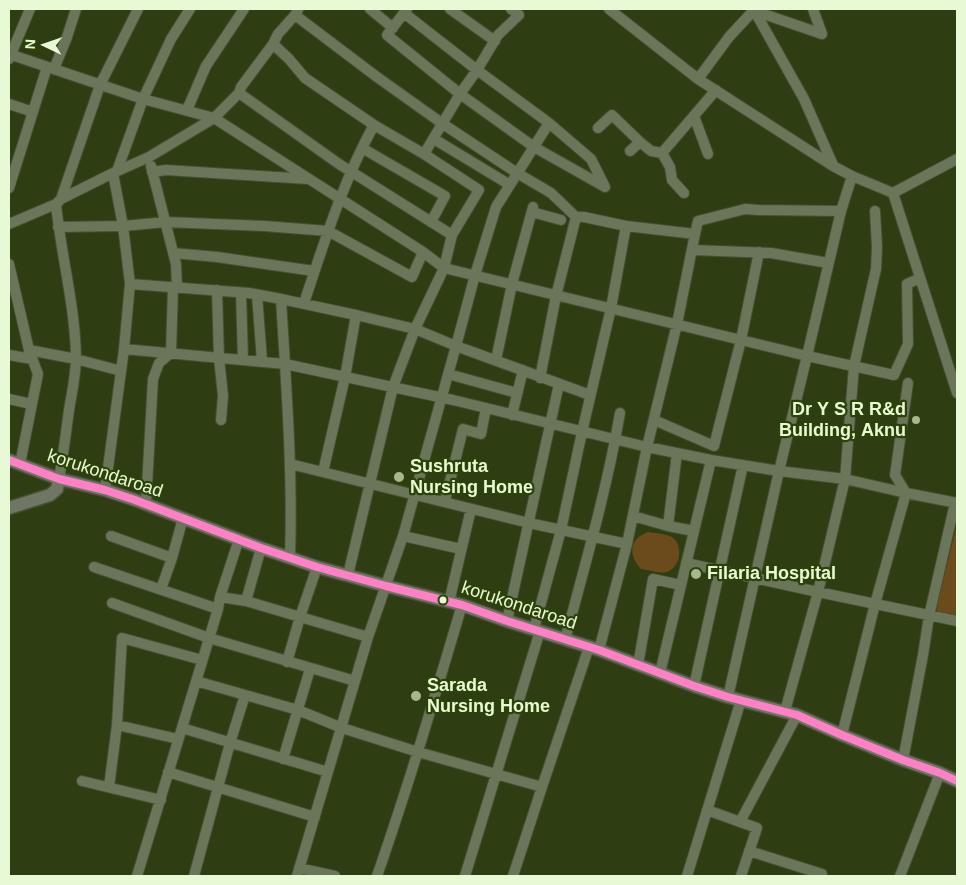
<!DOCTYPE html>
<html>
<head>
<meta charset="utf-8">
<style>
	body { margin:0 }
	#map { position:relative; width:966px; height:885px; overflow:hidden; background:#2e3d12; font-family:Helvetica,sans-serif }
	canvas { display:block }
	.frame { position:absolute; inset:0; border:10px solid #e8fad5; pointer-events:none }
	.north { position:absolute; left:20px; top:20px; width:50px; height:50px; -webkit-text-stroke:4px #2d4209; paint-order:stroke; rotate:273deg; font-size:14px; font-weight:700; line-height:20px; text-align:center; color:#e8fad5 }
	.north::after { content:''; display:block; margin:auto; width:18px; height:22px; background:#e8fad5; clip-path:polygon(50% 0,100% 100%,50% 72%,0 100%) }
</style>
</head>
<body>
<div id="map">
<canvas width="966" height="885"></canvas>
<div class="frame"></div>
<div class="north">N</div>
</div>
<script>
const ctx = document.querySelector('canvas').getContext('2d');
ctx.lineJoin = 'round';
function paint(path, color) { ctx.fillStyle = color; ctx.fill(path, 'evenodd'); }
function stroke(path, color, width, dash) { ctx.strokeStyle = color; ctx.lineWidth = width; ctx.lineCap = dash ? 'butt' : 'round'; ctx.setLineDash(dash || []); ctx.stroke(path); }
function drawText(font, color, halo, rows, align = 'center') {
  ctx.font = font + ' Helvetica,sans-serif'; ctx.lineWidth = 4.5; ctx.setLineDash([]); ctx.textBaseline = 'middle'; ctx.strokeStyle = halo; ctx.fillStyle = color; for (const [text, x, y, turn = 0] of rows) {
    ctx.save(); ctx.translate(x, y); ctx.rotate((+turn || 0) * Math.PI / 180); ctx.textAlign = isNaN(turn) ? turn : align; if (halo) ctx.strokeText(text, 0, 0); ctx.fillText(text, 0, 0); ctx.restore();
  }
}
const green = new Path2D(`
	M 957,524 L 957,616 L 938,612 L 937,611 L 937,604 Z
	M 648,532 C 655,533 666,534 672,537 C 683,545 681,565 669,571 C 661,575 650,570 641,569 C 628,555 629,539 648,532 Z`);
const minor = new Path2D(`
	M 370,9 L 393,28
	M 407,9 L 387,35 L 460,94 L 534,147 L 605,187
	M 450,9 L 495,41
	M 609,9 L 698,79 L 833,166 L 852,176 L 893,193 L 957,159
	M 813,9 L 822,34
	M 752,10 L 822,34
	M 404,13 L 477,70 L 549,123 L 591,159 L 605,187
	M 295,15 L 377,77 L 443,124 L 517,173 L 551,193 L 576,217 L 584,217 L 626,226 L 695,234 L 677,324 L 647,447 L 627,544 L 599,650
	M 273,44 L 289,59 L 305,78 L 374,125 L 424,154 L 479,190 L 452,235 L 444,268 L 415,329 L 393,387 L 348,575
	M 9,54 L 143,99 L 214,118 L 423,252 L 444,268 L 807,356 L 894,375 L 908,344 L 907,284 L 920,278
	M 9,59 L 30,9
	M 54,69 L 67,37 L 76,9
	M 698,79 L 729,37 L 754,10 L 804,99 L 833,165
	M 239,93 L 339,164 L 452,235
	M 9,104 L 33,112
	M 187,110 L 206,66 L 244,9
	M 694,116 L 708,154
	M 598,128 L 612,115 L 640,142
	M 434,139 L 510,185
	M 362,148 L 445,196 L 431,222
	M 630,151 L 640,142 L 651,151 L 662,153 L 716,90
	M 662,153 L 670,167 L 672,180 L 684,193
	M 424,154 L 460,94 L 477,70 L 498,35 L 519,15 L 511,9
	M 151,166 L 176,264 L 177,287
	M 117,171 L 143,99 L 171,39 L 190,9
	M 152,172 L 166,170 L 308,179
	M 9,188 L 47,67
	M 893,193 L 957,393
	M 61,199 L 100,85 L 138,9
	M 56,204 C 61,255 75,305 76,357 C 76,375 72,392 69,410 C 66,433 63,456 59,479
	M 532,212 L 561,220
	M 9,224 L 56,204 L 61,199 L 113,173 L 149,157 L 214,118 L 239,93 L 241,87 L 273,44 L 278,34 L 295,15 L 298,10
	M 58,227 L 123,226 L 166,222 L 264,226 L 328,231 L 412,277 L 423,252
	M 695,234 L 698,221 L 745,209 L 759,210 L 841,211
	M 692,250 L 771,253 L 828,263
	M 173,253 L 217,257 L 314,271
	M 9,264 L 29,350 L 38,374 L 20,464
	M 130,284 L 249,293 L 281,299 L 356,315 L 415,329 L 456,346 L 590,395
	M 217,290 L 219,358 L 223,396 L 221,420
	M 241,293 L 243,360
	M 257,295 L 262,361
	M 281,299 C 286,384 293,471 290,557
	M 304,303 C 324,243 343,181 374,125
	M 124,349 L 285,364 L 453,400 L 647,447 L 711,460 L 779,471 L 845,479 L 906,493 L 957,503
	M 29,350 L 76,359 L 121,371
	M 9,355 L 32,359
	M 496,360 L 512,284 L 533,207
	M 448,374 L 517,393
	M 540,378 L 556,296 L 576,217
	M 9,399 L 31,404
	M 512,415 L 523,370
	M 654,420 L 714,446 L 741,340 L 759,252
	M 290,464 L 529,523 L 627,544
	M 323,472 L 345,377 L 356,315
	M 105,490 L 124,349 L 130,284 L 123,226 L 113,173
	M 445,501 L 463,429 L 481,434 L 486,408
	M 146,504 L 153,379 L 159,363 L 171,353 L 173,287
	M 633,516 L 668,526 L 694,531
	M 668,526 L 677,453
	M 111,536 L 172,558
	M 403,536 L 461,549
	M 686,563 L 818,592 L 957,621
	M 94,567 L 218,609
	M 161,589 L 172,558 L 183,518
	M 220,597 L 246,601 L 368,637
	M 246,601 L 261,548
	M 449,602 L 471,509
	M 112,603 L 209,638 L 355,681
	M 507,621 L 559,384
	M 534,629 L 561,530 L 582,432 L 611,308 L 626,226
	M 565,640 C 585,565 607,489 620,413
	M 287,662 L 300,617 L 317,567
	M 638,665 L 653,579 L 681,585
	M 660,673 L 711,460
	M 196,681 L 298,710 L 342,728 L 418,752 L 542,787
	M 694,686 L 743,465
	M 728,697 L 779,471 L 807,356 L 841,211 L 852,176
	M 785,711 L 818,592 L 845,479 L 854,366 L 876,269 L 877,247 L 875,211
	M 117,725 L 178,739
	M 182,728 L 328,772
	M 842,735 L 875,604 L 906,493 L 895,475 L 908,383
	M 283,759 L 310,669
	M 903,760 L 923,655 L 929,616 L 955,503
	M 168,772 L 315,817
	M 82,781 L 161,800
	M 109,787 L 117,725 L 122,638 L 202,660
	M 707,810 L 757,828 L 741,876
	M 740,822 L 797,715
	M 749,851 L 822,874 L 821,876
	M 299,868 L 335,876
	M 137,876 L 218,609 L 220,597 L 239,539
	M 194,876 L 230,743 L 245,695
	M 297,876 L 368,637 L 403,536 L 456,346 L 475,275 L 496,207 L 549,123
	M 377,876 C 408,787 435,696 462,605
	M 465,876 L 540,631
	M 513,876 L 542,787 L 589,647
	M 687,876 L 741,700
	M 900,876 L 940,773`);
const major = new Path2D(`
	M 9,460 L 59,479 L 105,490 L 135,500 L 261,548 L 317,567 L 386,586 L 462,605 L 507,621 L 599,650 L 694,686 L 728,697 L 797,715 L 842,735 L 903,760 L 940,773 L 957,781
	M 9,508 L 50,495 L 57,489 L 59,479`);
const bus1 = new Path2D(`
	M 9,460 L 59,479 L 105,490 L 135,500 L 261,548 L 317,567 L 386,586 L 462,605 L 507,621 L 599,650 L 694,686 L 728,697 L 797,715 L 842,735 L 903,760 L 940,773 L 957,781`);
const markers = [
	[916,420,5,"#a7b891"],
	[399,477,6,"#a7b891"],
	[696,574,6,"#a7b891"],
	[443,600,4.5,"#e8fad5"],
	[416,696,6,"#a7b891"]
];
const poiNames = [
	["Dr Y S R R&d",906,410,"right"],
	["Building, Aknu",906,431,"right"],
	["Sushruta",410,467],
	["Nursing Home",410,488],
	["Filaria Hospital",707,574],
	["Sarada",427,686],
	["Nursing Home",427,707]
];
const streetNames = [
	["korukondaroad",105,474,18],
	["korukondaroad",519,606,18]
];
paint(green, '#6b4b1b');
stroke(minor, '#455034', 12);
stroke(major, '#455034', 15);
stroke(minor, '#6a7559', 10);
stroke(major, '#6f7664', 12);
stroke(bus1, '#ff80c5', 8);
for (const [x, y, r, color] of markers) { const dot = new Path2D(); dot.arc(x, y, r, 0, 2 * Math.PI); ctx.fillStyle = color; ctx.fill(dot); stroke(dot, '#2d4209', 2); }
drawText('bold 18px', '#e8fad5', '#2d4209', poiNames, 'left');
drawText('18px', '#e8fad5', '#2d4209', streetNames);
</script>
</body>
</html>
